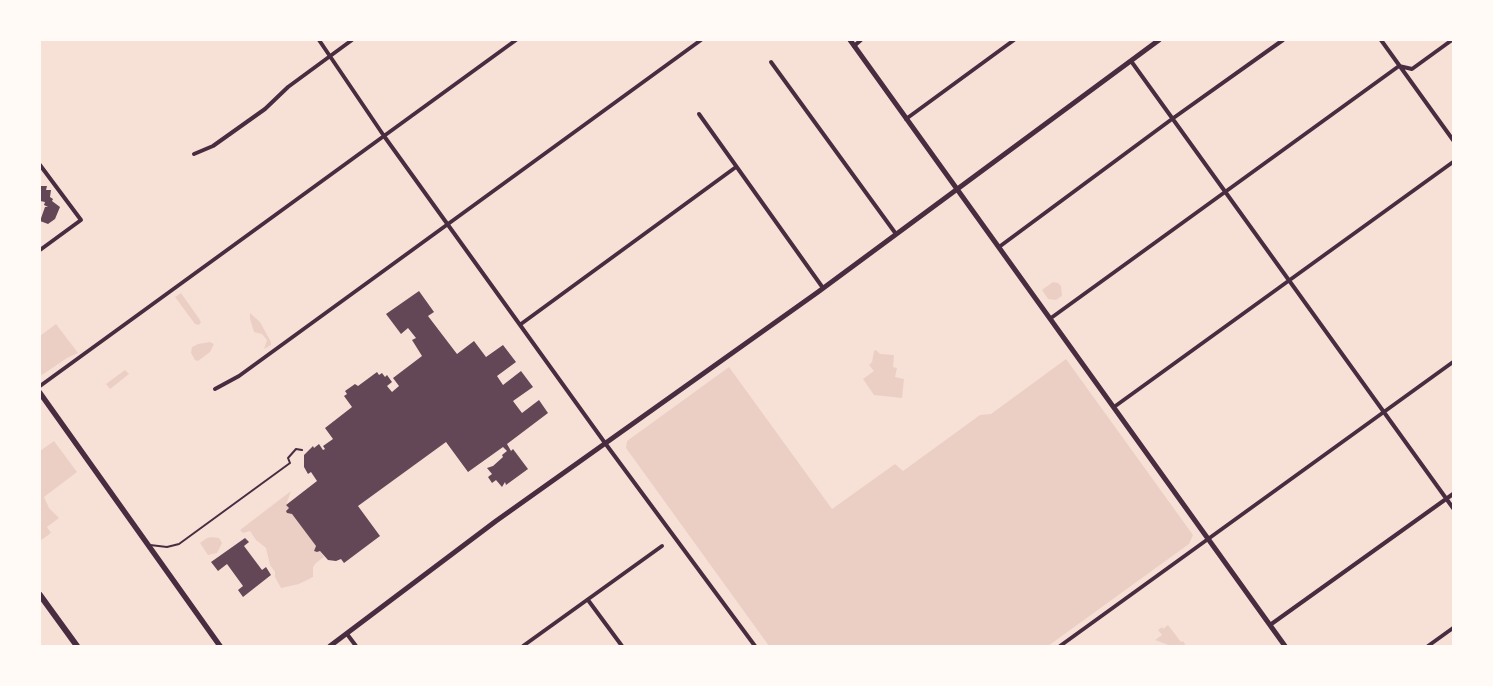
<!DOCTYPE html>
<html>
<head>
<meta charset="utf-8">
<style>
	body { margin:0 }
	#map { position:relative; width:1493px; height:686px; overflow:hidden; background:#f7e1d7; font-family:Rubik,sans-serif }
	canvas { display:block }
	.frame { position:absolute; inset:0; border:41px solid #fffaf5; pointer-events:none }
</style>
</head>
<body>
<div id="map">
<canvas width="1493" height="686"></canvas>
<div class="frame"></div>
</div>
<script>
const ctx = document.querySelector('canvas').getContext('2d');
ctx.lineJoin = 'round';
function paint(path, color) { ctx.fillStyle = color; ctx.fill(path, 'evenodd'); }
function stroke(path, color, width, dash) { ctx.strokeStyle = color; ctx.lineWidth = width; ctx.lineCap = dash ? 'butt' : 'round'; ctx.setLineDash(dash || []); ctx.stroke(path); }
const green = new Path2D(`
	M 1053,282 L 1058,283 L 1061,286 L 1062,296 L 1056,300 L 1048,299 L 1042,290 Z
	M 181,293 L 200,320 L 201,322 L 199,325 L 195,324 L 175,297 Z
	M 250,313 L 260,322 L 271,342 L 271,345 L 264,349 L 267,340 L 262,334 L 254,332 L 250,319 Z
	M 56,324 L 78,353 L 67,358 L 42,375 L 40,372 L 40,336 Z
	M 210,342 L 214,344 L 210,352 L 198,361 L 195,360 L 191,353 L 192,347 L 198,344 Z
	M 876,350 L 880,354 L 894,355 L 893,367 L 897,368 L 895,377 L 904,379 L 902,398 L 874,395 L 863,379 L 874,371 L 869,365 L 872,362 L 874,351 Z
	M 1066,359 L 1193,535 L 1189,544 L 1048,646 L 769,646 L 626,448 L 627,441 L 729,367 L 832,509 L 895,464 L 903,471 L 980,415 L 991,414 Z
	M 125,370 L 129,374 L 110,389 L 106,384 Z
	M 54,441 L 77,472 L 44,497 L 49,508 L 59,518 L 47,527 L 51,533 L 40,541 L 40,451 Z
	M 291,491 L 286,505 L 289,508 L 287,513 L 292,514 L 316,546 L 314,551 L 317,552 L 320,551 L 324,557 L 316,563 L 313,567 L 313,577 L 299,584 L 281,588 L 275,577 L 275,572 L 270,565 L 266,548 L 256,540 L 250,531 L 243,533 L 240,530 Z
	M 211,537 L 219,538 L 222,543 L 217,553 L 208,555 L 200,543 L 207,538 Z
	M 1168,625 L 1181,642 L 1183,641 L 1186,646 L 1171,646 L 1155,640 L 1162,635 L 1158,630 L 1162,627 L 1163,629 Z`);
const building = new Path2D(`
	M 40,186 L 47,186 L 46,190 L 51,190 L 50,197 L 53,199 L 52,201 L 60,207 L 55,219 L 48,224 L 40,221 L 45,207 L 48,207 L 44,205 L 45,202 L 40,201 Z
	M 419,291 L 434,312 L 428,316 L 457,354 L 474,341 L 486,357 L 503,345 L 516,362 L 497,376 L 503,385 L 521,371 L 533,387 L 513,401 L 522,413 L 539,400 L 548,413 L 507,444 L 511,451 L 513,449 L 528,469 L 506,485 L 505,482 L 502,487 L 496,480 L 492,483 L 488,477 L 492,474 L 487,468 L 493,466 L 503,457 L 502,455 L 507,451 L 503,447 L 468,472 L 446,442 L 358,506 L 380,536 L 344,563 L 341,559 L 336,561 L 328,560 L 320,551 L 317,552 L 314,551 L 316,546 L 292,514 L 287,513 L 286,511 L 289,508 L 286,505 L 317,481 L 311,472 L 308,474 L 304,467 L 304,455 L 313,446 L 314,448 L 319,444 L 323,450 L 325,449 L 323,446 L 333,439 L 325,428 L 352,407 L 344,396 L 347,394 L 345,391 L 355,384 L 358,386 L 377,372 L 379,375 L 382,373 L 385,377 L 387,375 L 392,382 L 387,386 L 392,392 L 399,386 L 393,378 L 422,356 L 412,340 L 416,338 L 408,328 L 401,334 L 386,314 Z
	M 245,538 L 249,542 L 244,546 L 262,570 L 266,567 L 271,575 L 243,597 L 238,590 L 243,586 L 227,564 L 218,571 L 211,562 Z`);
const service = new Path2D(`
	M 150,545 L 167,547 L 179,544 L 290,463 L 288,458 L 296,449 L 302,450`);
const minor = new Path2D(`
	M 319,40 L 384,136 L 605,443 L 755,646
	M 1381,40 L 1453,140
	M 854,46 L 861,40
	M 1131,61 L 1453,508
	M 771,62 L 896,234
	M 699,114 L 823,288
	M 906,119 L 1014,40
	M 194,154 L 213,146 L 265,109 L 288,87 L 352,40
	M 40,165 L 81,220 L 40,250
	M 999,247 L 1172,119 L 1283,40
	M 1051,318 L 1399,66 L 1412,69 L 1452,40
	M 521,324 L 736,167
	M 40,386 L 516,40
	M 215,389 L 239,376 L 701,40
	M 1114,407 L 1453,162
	M 588,600 L 622,646
	M 1270,625 L 1453,494
	M 347,634 L 356,646
	M 523,646 L 662,546
	M 1060,646 L 1453,362
	M 1428,646 L 1453,628`);
const tertiary = new Path2D(`
	M 850,40 L 1285,646
	M 330,646 L 496,521 L 818,292 L 1159,40`);
const secondary = new Path2D(`
	M 40,393 L 220,646`);
const primary = new Path2D(`
	M 40,595 L 77,646`);
paint(green, '#ebcfc5');
paint(building, '#644757');
stroke(service, '#4a2c40', 2);
stroke(minor, '#4a2c40', 4);
stroke(tertiary, '#4a2c40', 5);
stroke(secondary, '#4a2c40', 5.5);
stroke(primary, '#4a2c40', 6);
</script>
</body>
</html>
